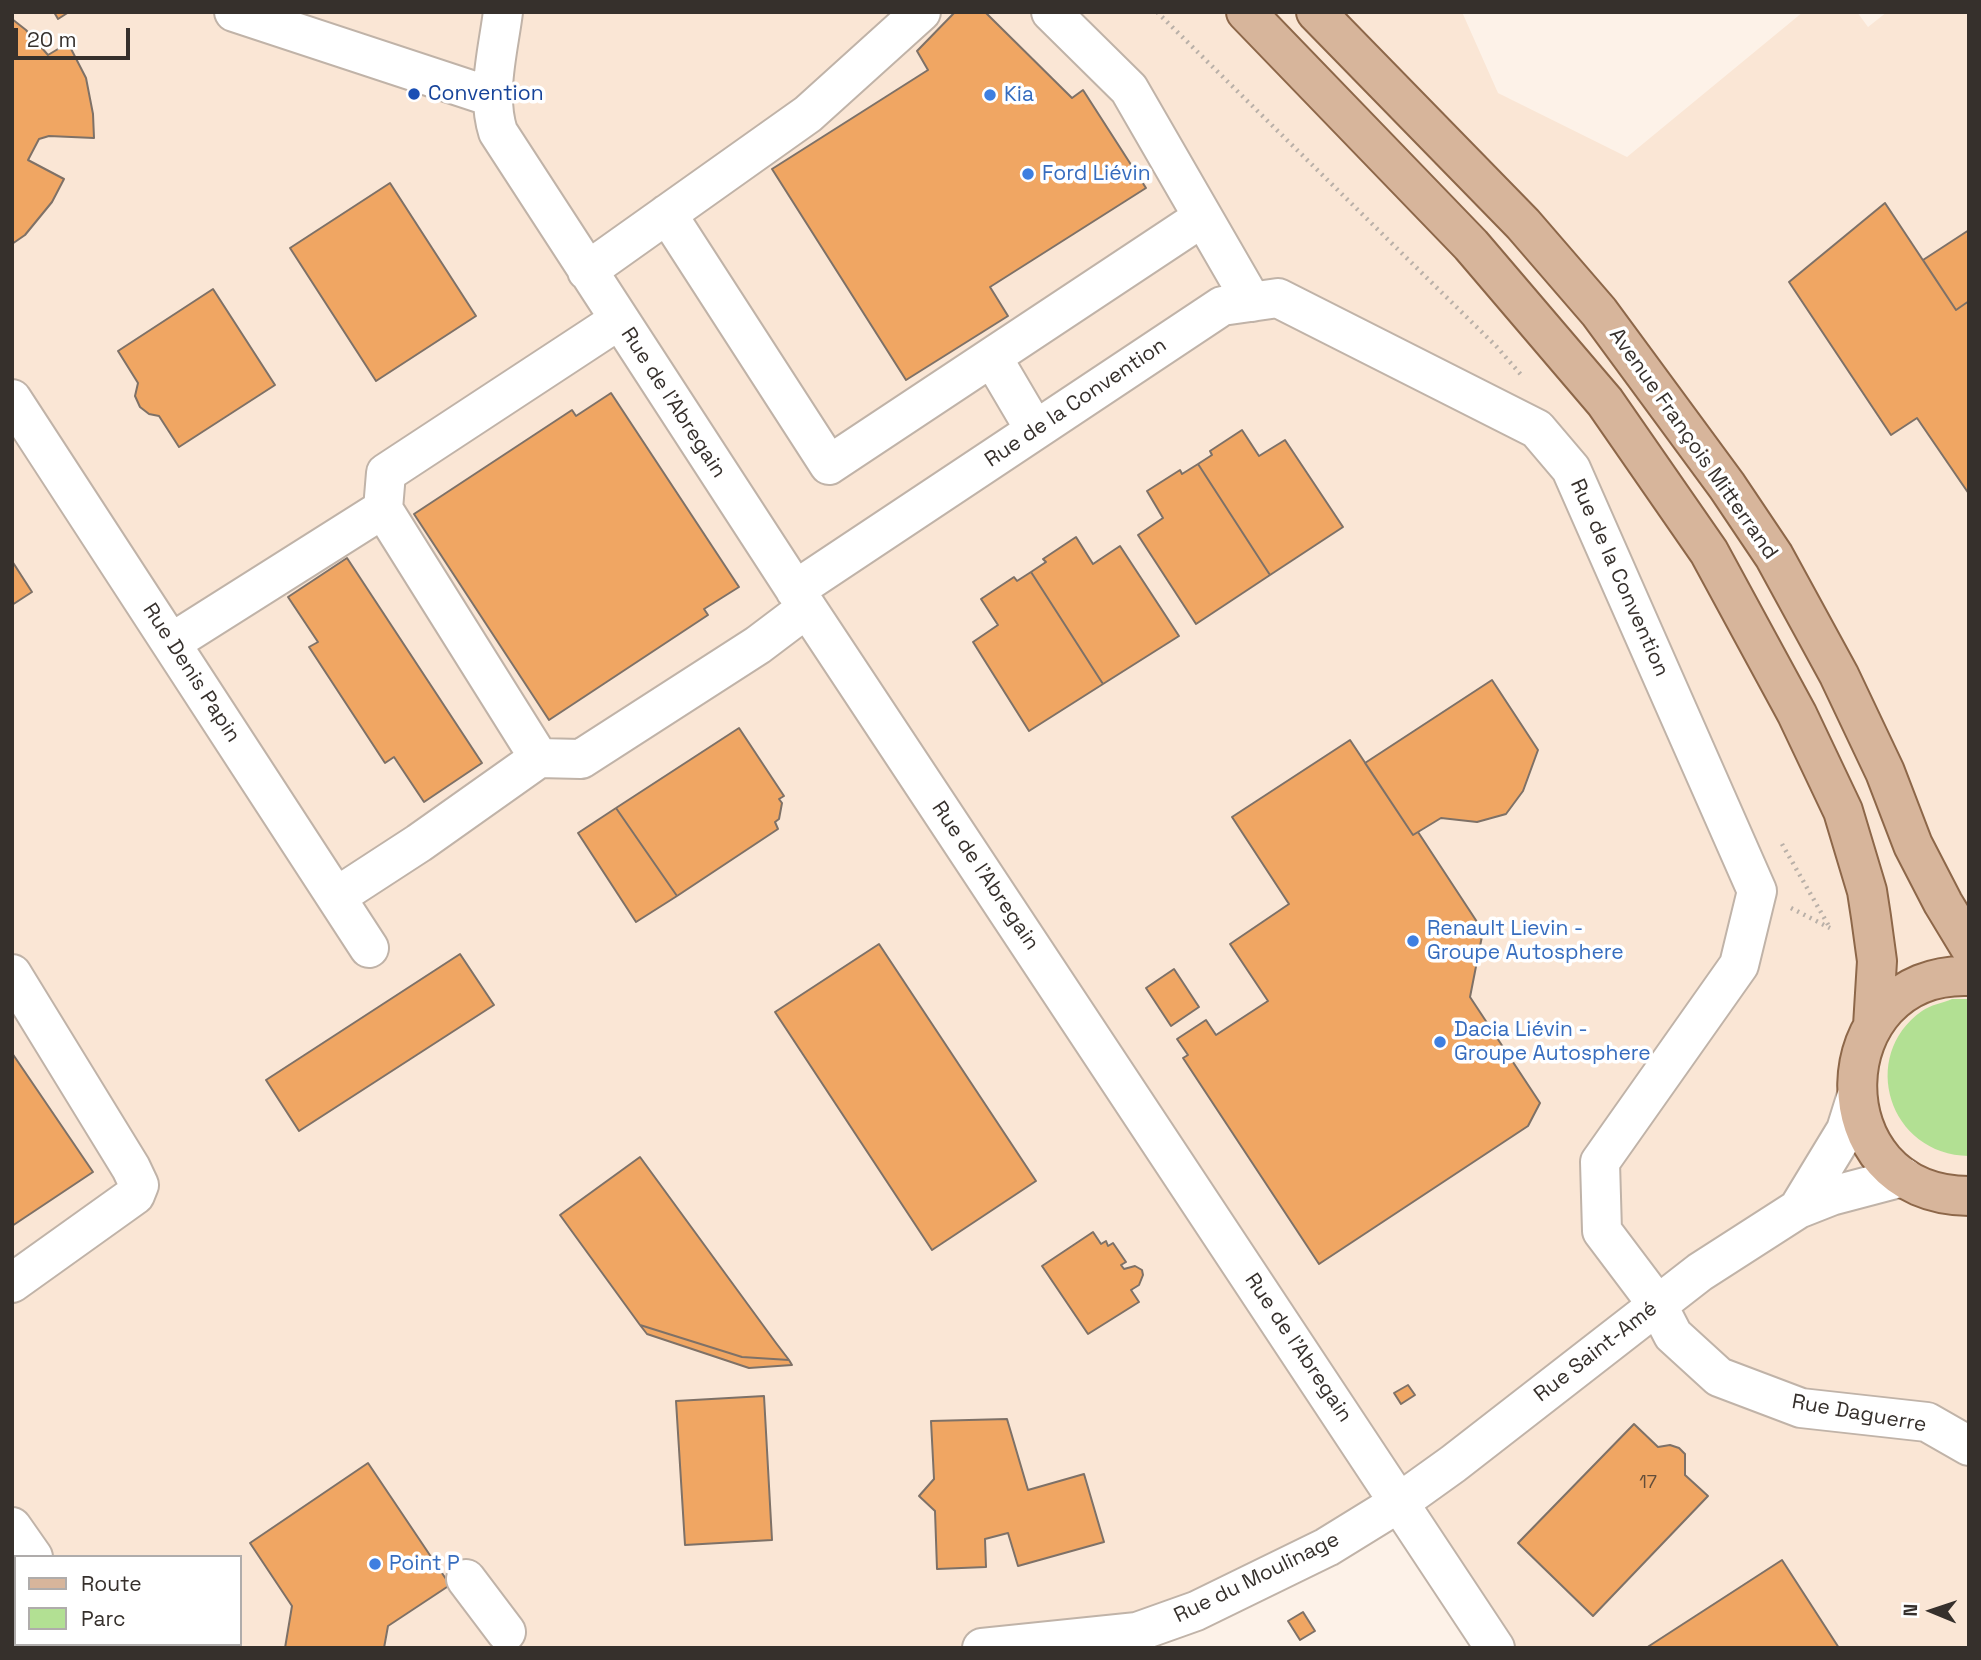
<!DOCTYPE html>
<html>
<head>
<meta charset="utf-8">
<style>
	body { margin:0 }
	#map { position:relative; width:1981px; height:1660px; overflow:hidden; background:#fdf2e8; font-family:"Space Grotesk",sans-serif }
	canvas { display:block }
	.frame { position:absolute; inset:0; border:14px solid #36302c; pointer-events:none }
	.legend { position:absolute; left:14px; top:1555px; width:228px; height:91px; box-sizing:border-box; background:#fff; border:2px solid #afacab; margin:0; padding:9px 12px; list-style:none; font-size:21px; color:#36302c }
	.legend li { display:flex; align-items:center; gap:14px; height:35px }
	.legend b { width:35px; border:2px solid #afacab }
	.north { position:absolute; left:1897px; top:1576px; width:70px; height:70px; -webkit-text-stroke:5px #fff; paint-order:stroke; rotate:272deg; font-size:19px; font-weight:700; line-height:28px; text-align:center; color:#36302c }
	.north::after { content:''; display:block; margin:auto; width:24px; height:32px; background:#36302c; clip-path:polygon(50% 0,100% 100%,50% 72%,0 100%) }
	.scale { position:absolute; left:14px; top:28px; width:116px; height:32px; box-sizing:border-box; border:4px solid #36302c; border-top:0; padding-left:9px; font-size:21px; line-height:24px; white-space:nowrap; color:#36302c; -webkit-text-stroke:5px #fff; paint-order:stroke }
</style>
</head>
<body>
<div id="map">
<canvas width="1981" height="1660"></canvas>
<div class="frame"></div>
<ul class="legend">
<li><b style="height:9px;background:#d7b59b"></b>Route</li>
<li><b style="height:19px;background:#b2e093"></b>Parc</li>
</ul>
<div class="north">N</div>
<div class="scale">20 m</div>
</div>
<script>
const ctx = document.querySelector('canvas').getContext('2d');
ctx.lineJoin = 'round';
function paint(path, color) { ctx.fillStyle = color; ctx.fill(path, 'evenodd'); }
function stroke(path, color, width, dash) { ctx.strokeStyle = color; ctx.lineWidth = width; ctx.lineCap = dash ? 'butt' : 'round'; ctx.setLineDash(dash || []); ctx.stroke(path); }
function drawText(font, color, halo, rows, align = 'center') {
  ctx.font = font + ' "Space Grotesk",sans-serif'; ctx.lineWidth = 7; ctx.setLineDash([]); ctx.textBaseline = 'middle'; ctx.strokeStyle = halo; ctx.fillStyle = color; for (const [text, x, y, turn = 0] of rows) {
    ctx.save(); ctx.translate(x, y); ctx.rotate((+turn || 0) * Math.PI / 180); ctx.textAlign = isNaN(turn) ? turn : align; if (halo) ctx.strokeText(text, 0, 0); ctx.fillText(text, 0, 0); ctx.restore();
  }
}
const built = new Path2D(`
	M 12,12 L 1462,12 L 1498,93 L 1627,157 L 1803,12 L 1857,12 L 1868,27 L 1887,12 L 1969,12 L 1969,1648 L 1495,1648 L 1400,1503 L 1196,1611 L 982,1648 L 101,1648 L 98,1644 L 240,1644 L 240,1557 L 40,1557 L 12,1515 Z`);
const green = new Path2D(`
	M 1952,999 L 1969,999 L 1969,1156 C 1889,1155 1858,1056 1922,1011 C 1930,1005 1943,1003 1952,999 Z`);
const building = new Path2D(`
	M 54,12 L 69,12 L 58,19 Z
	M 955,12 L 985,12 L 1072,98 L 1083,90 L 1146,188 L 990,287 L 1008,316 L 906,380 L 772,169 L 928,70 L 917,51 Z
	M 12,19 L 26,30 L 48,55 L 68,43 L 86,78 L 93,114 L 94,138 L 49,136 L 39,139 L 28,160 L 64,179 L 52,202 L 25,235 L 12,244 Z
	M 390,183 L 476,316 L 376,381 L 290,248 Z
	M 1885,203 L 1956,310 L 1969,301 L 1969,494 L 1917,418 L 1891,435 L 1789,282 Z
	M 1969,230 L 1969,301 L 1956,310 L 1923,260 Z
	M 213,289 L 275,385 L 179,447 L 159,416 L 149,414 L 140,407 L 135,396 L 138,383 L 118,351 Z
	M 611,393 L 739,587 L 704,609 L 708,615 L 549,720 L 414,514 L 572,410 L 576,416 Z
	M 1242,430 L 1259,456 L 1285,440 L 1343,527 L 1270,575 L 1198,464 L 1212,455 L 1210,451 Z
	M 1198,464 L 1270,575 L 1196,624 L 1138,535 L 1163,518 L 1147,491 L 1180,470 L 1182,474 Z
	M 1076,537 L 1093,564 L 1120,546 L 1179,636 L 1103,684 L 1031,572 L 1046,562 L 1043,559 Z
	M 347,558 L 482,763 L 424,802 L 394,757 L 385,763 L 309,647 L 318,642 L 288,597 Z
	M 12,561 L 32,592 L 12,605 Z
	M 1031,572 L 1103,684 L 1029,731 L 973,642 L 998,625 L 981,599 L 1014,577 L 1017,581 Z
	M 1492,680 L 1538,750 L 1523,791 L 1506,814 L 1477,822 L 1441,818 L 1413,835 L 1365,763 Z
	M 739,728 L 784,796 L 779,799 L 782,803 L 779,819 L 775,822 L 778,829 L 677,896 L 616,808 Z
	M 1350,740 L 1413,835 L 1418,832 L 1483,931 L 1470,997 L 1540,1103 L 1528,1126 L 1319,1264 L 1183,1058 L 1188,1055 L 1177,1039 L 1206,1020 L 1216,1035 L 1268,1001 L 1230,944 L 1289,904 L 1232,817 Z
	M 616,808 L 677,896 L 636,922 L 578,833 Z
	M 879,944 L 1036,1181 L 932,1250 L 775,1012 Z
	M 460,954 L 494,1005 L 299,1131 L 266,1080 Z
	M 1174,969 L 1199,1007 L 1171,1026 L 1146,988 Z
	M 12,1053 L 93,1172 L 12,1226 Z
	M 640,1157 L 776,1343 L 789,1360 L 742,1357 L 640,1325 L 560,1215 Z
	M 1093,1232 L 1101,1244 L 1106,1241 L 1108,1246 L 1113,1243 L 1126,1262 L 1121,1265 L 1124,1269 L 1135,1266 L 1142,1270 L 1143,1275 L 1139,1285 L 1131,1290 L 1139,1302 L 1088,1334 L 1042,1266 Z
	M 640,1325 L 742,1357 L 789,1360 L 792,1365 L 749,1368 L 647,1334 Z
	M 1408,1385 L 1415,1395 L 1401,1404 L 1394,1393 Z
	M 764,1396 L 772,1540 L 685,1545 L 676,1401 Z
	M 1007,1419 L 1028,1490 L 1084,1474 L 1104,1542 L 1018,1566 L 1008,1533 L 985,1539 L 986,1567 L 937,1569 L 935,1511 L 919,1496 L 934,1479 L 931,1421 Z
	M 1634,1424 L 1658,1447 L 1670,1445 L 1679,1448 L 1685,1454 L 1685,1475 L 1708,1496 L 1593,1616 L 1518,1543 Z
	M 368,1463 L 450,1585 L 388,1626 L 384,1648 L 285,1648 L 292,1606 L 250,1543 Z
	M 1782,1560 L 1839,1648 L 1646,1648 Z
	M 1303,1612 L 1315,1631 L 1300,1640 L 1288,1621 Z`);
const path = new Path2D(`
	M 1157,12 L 1496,346 L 1523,377
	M 1782,844 L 1830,928
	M 1791,908 L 1830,928`);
const minor = new Path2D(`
	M 234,12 L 492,97
	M 503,12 C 498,51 486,94 498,132 L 807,608 L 1495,1648
	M 1051,12 L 1129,89 L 1252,302
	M 667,214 L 829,465 L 1203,217
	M 587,271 L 808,114 L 921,12
	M 619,320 L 386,473 L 383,509 L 539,758 L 581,759 L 758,645 L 807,608
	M 992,357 L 1035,430
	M 12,399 L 369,948
	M 795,590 L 1222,306 L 1278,298 L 1537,429 L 1571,469 L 1757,891 L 1739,965 L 1600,1162 L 1602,1231 L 1657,1304 L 1673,1335 L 1719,1377 L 1801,1408 L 1927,1422 L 1969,1446
	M 171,643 L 383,509
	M 336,897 L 419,843 L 539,758
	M 12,974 L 131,1168 L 139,1185 L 135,1195 L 12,1283
	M 1798,1209 L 1846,1130 L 1856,1098
	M 12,1527 L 33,1557
	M 466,1579 L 506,1632
	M 93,1644 L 95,1648
	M 982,1648 L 1137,1632 L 1196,1611 L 1327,1547 L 1400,1502 L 1453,1464 L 1700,1272 L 1798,1209 L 1831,1196 L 1903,1177`);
const major = new Path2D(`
	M 1246,12 L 1471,245 L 1605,402 L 1709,552 L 1797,714 L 1843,811 L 1867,891 L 1871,917 L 1877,961 L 1873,1026
	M 1316,12 L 1523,224 L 1599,312 L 1727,486 L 1774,556 L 1839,675 L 1885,772 L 1913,845 L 1943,903 L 1969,946
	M 1969,976 C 1824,971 1816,1195 1969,1196`);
const markers = [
	[414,94,7,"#1a4fb4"],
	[990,95,7,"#3f7fe0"],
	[1028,174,7,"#3f7fe0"],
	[1413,941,7,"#3f7fe0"],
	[1440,1042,7,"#3f7fe0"],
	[375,1564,7,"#3f7fe0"]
];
const numberNames = [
	["17",1648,1483]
];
const transitNames = [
	["Convention",428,94]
];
const shopNames = [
	["Kia",1004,95],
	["Ford Liévin",1042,174],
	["Renault Lievin -",1427,929],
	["Groupe Autosphere",1427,953],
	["Dacia Liévin -",1454,1030],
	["Groupe Autosphere",1454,1054],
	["Point P",389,1564]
];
const streetNames = [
	["Rue de l'Abregain",673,403,57],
	["Rue de la Convention",1076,403,-34],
	["Avenue François Mitterrand",1693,444,55],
	["Rue de la Convention",1619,578,66],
	["Rue Denis Papin",191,673,57],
	["Rue de l'Abregain",985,876,56],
	["Rue de l'Abregain",1298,1348,56],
	["Rue Saint-Amé",1596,1352,-38],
	["Rue Daguerre",1859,1414,10],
	["Rue du Moulinage",1257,1578,-26]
];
paint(built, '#fae6d5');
paint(green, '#b2e093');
paint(building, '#f0a663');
stroke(building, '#7e7167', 2);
stroke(minor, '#c0b3a8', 42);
stroke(major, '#8d6749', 42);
stroke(path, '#b9b0a8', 4.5, [2, 5]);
stroke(minor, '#fff', 38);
stroke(major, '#d7b59b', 38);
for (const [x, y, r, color] of markers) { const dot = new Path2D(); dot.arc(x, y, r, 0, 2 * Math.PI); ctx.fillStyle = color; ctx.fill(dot); stroke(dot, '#fff', 2.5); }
drawText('18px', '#644e3a', null, numberNames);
drawText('21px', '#164399', '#fff', transitNames, 'left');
drawText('21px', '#366cbe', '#fff', shopNames, 'left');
drawText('21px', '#36302c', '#fff', streetNames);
</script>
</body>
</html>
